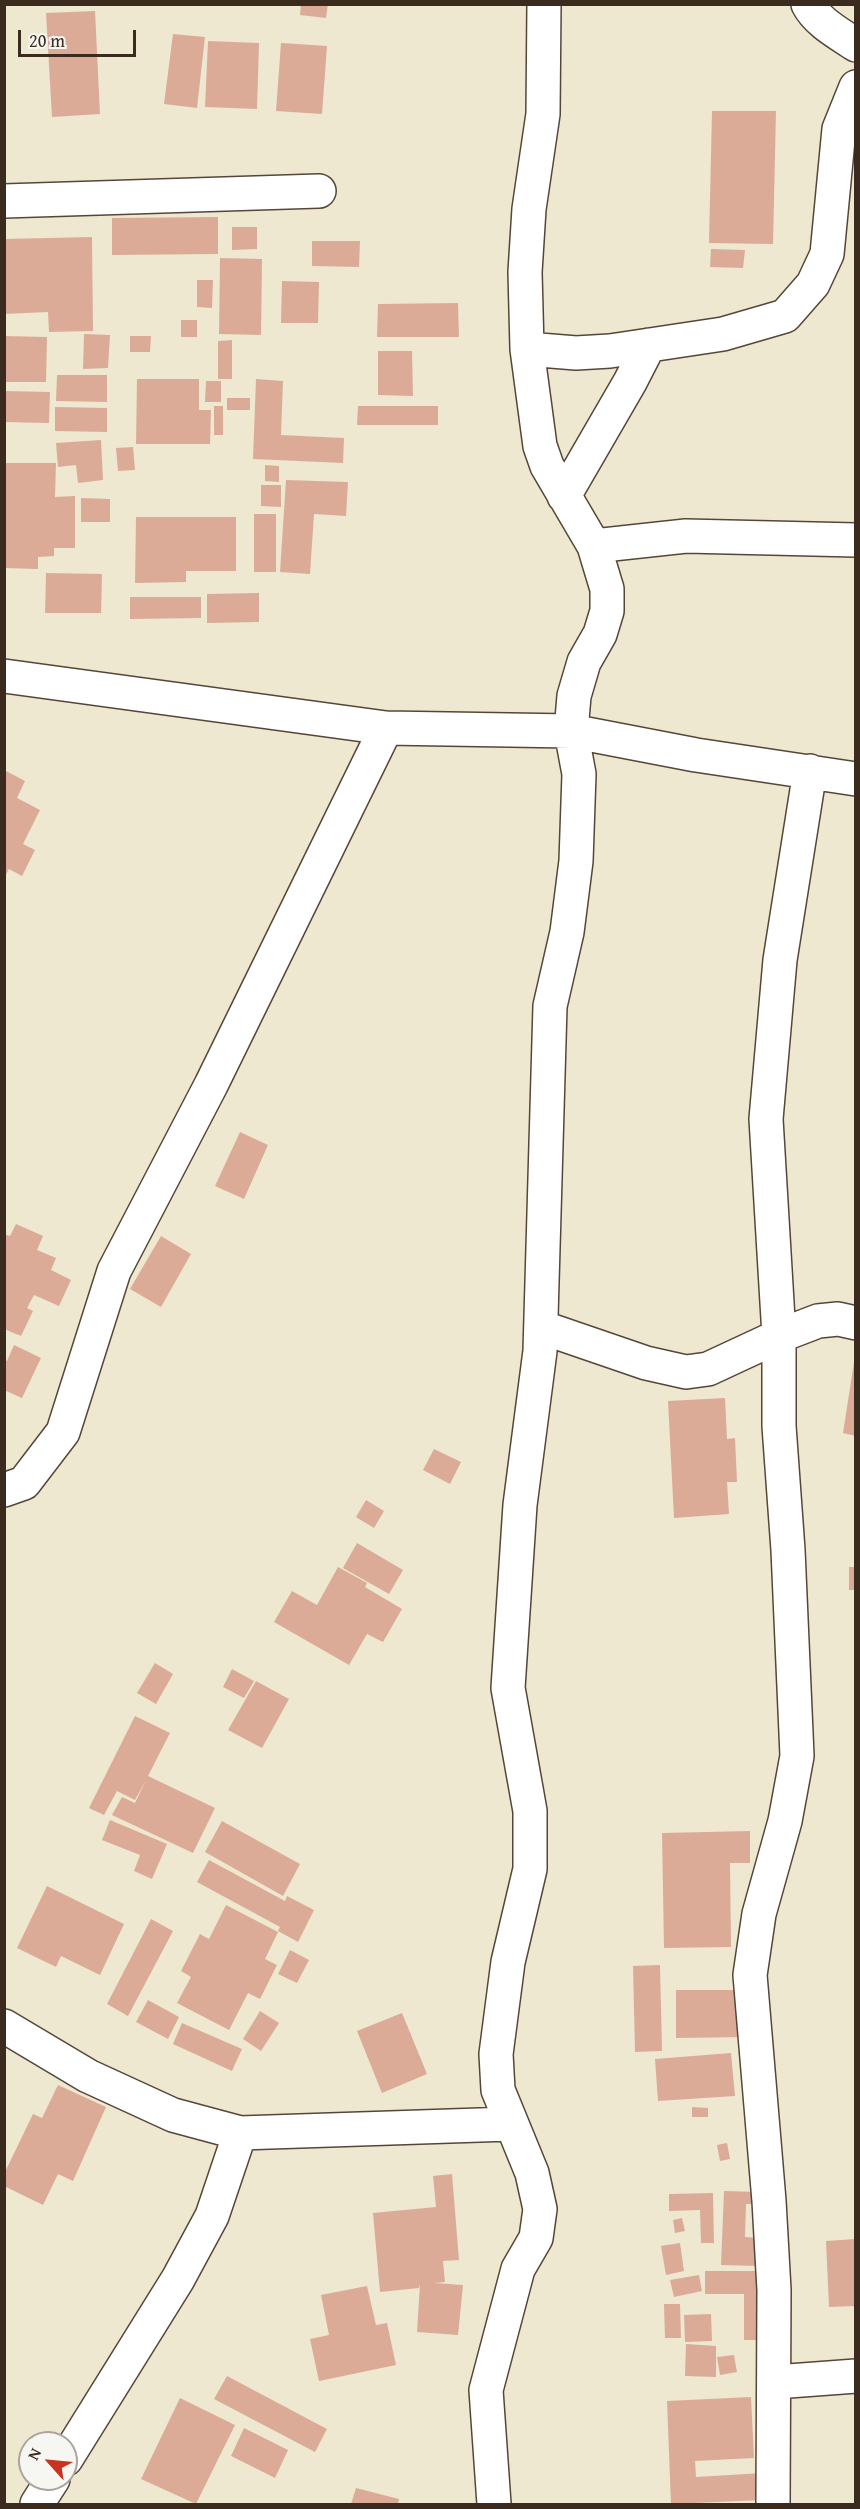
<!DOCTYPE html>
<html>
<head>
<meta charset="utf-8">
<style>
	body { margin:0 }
	#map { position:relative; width:860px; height:2509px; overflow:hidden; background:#ede8cf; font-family:"Gentium Book Plus",serif }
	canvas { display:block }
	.frame { position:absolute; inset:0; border:6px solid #3b2a1e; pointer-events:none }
	.north { position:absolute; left:18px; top:2431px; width:60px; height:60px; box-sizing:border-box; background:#f6f6f2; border:2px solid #aba49d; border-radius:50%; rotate:297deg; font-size:16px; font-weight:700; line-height:24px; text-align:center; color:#3b2a1e }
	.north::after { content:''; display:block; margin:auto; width:21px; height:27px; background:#c8321e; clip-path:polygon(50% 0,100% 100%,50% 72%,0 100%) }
	.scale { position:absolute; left:18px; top:30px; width:118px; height:27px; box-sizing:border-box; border:3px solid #3b2a1e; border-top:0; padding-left:8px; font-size:18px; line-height:21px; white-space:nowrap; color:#3b2a1e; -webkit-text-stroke:4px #f6f6f2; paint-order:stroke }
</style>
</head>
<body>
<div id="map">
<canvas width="860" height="2509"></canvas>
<div class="frame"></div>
<div class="north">N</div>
<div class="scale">20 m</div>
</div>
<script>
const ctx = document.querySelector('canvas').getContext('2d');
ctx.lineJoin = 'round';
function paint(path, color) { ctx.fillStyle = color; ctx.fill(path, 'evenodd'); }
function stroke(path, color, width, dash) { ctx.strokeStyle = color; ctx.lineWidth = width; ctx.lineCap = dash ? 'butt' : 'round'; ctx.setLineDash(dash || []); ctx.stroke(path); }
const building = new Path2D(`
	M 301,4 L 328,4 L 326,18 L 300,15 Z
	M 95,11 L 100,114 L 52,117 L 46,13 Z
	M 173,34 L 205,37 L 197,108 L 164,104 Z
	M 208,41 L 259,43 L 257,109 L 205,107 Z
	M 281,43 L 327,46 L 322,114 L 276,111 Z
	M 712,111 L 776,111 L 773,244 L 709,243 Z
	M 218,217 L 218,254 L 112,255 L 112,218 Z
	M 232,227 L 257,227 L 257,249 L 232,250 Z
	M 92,237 L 93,331 L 49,332 L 48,312 L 4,314 L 4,239 Z
	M 312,241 L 360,241 L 359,267 L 312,266 Z
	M 711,249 L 745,250 L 743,268 L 710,267 Z
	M 220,258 L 262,259 L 261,335 L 219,334 Z
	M 197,280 L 213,280 L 212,308 L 197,307 Z
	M 282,281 L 319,282 L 318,323 L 281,323 Z
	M 458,303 L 459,337 L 377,337 L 378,304 Z
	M 181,320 L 197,320 L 197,337 L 181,337 Z
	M 84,334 L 110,335 L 108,368 L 83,369 Z
	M 4,336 L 47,337 L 46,382 L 4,382 Z
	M 130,336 L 151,336 L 150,352 L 130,352 Z
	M 232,340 L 232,379 L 218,379 L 218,341 Z
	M 378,351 L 412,351 L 413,396 L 378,395 Z
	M 57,375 L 107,375 L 107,402 L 56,401 Z
	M 137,379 L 199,379 L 199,410 L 211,410 L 210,444 L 136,444 Z
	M 256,379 L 283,381 L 281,435 L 344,438 L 343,463 L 253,459 Z
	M 206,381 L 221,381 L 221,402 L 205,402 Z
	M 4,391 L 50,392 L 49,423 L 4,422 Z
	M 227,398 L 250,398 L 250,410 L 227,410 Z
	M 214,406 L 223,406 L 223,435 L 214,435 Z
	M 358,406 L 438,406 L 438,425 L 357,425 Z
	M 55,407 L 107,408 L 107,432 L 55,431 Z
	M 101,440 L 103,480 L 78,483 L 76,465 L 58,467 L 56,443 Z
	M 133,447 L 135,470 L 118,471 L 116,448 Z
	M 4,463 L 56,463 L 55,497 L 75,496 L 75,548 L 54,548 L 54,556 L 38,557 L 38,569 L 4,568 Z
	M 265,465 L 279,466 L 279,482 L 265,481 Z
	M 286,480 L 348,482 L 346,516 L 314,514 L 310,574 L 280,572 Z
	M 261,485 L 281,485 L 281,507 L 261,506 Z
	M 81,498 L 110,499 L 110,522 L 81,522 Z
	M 254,514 L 276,514 L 276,572 L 254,572 Z
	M 136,517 L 236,517 L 236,571 L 186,571 L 186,582 L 135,583 Z
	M 46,573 L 102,574 L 101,613 L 45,613 Z
	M 259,593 L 259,622 L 207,623 L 207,594 Z
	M 130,597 L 201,597 L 201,618 L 130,619 Z
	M 4,770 L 25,781 L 17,798 L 40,810 L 23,844 L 35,850 L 22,876 L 9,869 L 4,878 Z
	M 240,1132 L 268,1145 L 244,1199 L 215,1186 Z
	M 16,1224 L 43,1236 L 37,1250 L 56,1258 L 51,1270 L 71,1280 L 59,1306 L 34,1295 L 27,1308 L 33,1311 L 21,1336 L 4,1329 L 4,1234 L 10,1236 Z
	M 161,1236 L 191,1254 L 161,1307 L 130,1289 Z
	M 14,1345 L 41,1358 L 22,1398 L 4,1390 L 4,1359 L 7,1361 Z
	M 854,1362 L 856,1362 L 856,1436 L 843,1433 Z
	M 725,1398 L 727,1439 L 735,1438 L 737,1482 L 727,1482 L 729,1514 L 674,1518 L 668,1401 Z
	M 434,1449 L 461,1462 L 450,1484 L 423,1470 Z
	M 366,1500 L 384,1511 L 374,1528 L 356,1517 Z
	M 357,1543 L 403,1570 L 389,1594 L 343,1568 Z
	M 338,1567 L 367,1583 L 365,1587 L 402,1609 L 383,1642 L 367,1634 L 349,1665 L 274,1622 L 292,1591 L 317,1605 Z
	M 849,1567 L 856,1567 L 856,1590 L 849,1590 Z
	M 155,1663 L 173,1674 L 156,1704 L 137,1693 Z
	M 232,1669 L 254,1681 L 244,1698 L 223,1687 Z
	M 256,1681 L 289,1699 L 262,1748 L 228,1730 Z
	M 135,1716 L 170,1733 L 148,1776 L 215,1808 L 193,1853 L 112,1815 L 122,1797 L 135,1803 L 146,1780 L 135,1800 L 117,1791 L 104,1815 L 89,1808 Z
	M 110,1820 L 167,1844 L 152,1879 L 134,1871 L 140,1855 L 102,1840 Z
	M 222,1821 L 300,1864 L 283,1896 L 205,1852 Z
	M 750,1831 L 750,1863 L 730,1863 L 731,1947 L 664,1948 L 662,1833 Z
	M 209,1860 L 285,1901 L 287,1896 L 314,1910 L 298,1942 L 278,1931 L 280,1927 L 197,1882 Z
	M 47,1886 L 124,1924 L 100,1975 L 61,1956 L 56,1967 L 17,1948 Z
	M 226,1905 L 278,1932 L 265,1959 L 277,1965 L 260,1999 L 248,1993 L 229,2030 L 177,2003 L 191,1977 L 181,1971 L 200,1934 L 209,1939 Z
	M 151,1919 L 173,1931 L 128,2016 L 107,2004 Z
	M 290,1950 L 309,1960 L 297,1983 L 278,1974 Z
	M 660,1965 L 662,2051 L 635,2052 L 633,1966 Z
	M 676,1990 L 746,1990 L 747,2037 L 676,2038 Z
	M 148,2000 L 179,2017 L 168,2039 L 136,2022 Z
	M 260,2011 L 279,2023 L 261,2051 L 243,2039 Z
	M 402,2013 L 427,2074 L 382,2093 L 357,2031 Z
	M 182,2023 L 242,2049 L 232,2071 L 173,2044 Z
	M 731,2053 L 735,2096 L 658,2101 L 655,2059 Z
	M 58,2085 L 106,2107 L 73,2181 L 58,2174 L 43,2205 L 4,2186 L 4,2174 L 33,2114 L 42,2118 Z
	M 692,2107 L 708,2108 L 708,2117 L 692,2117 Z
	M 727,2143 L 730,2159 L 720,2161 L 717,2145 Z
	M 452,2174 L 459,2260 L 443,2261 L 445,2282 L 434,2283 L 463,2285 L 458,2335 L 417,2332 L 420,2284 L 419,2288 L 380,2292 L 373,2213 L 436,2207 L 433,2176 Z
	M 724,2191 L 760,2192 L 759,2204 L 746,2204 L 745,2237 L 760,2238 L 760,2266 L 721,2265 Z
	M 713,2193 L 714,2243 L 701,2243 L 700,2210 L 669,2211 L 669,2194 Z
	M 682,2218 L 685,2231 L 675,2233 L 673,2220 Z
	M 856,2239 L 856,2306 L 829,2307 L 826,2241 Z
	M 680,2243 L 684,2271 L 666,2275 L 661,2246 Z
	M 705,2271 L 771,2271 L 771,2340 L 744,2340 L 744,2294 L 705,2294 Z
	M 699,2275 L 702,2291 L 674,2297 L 670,2280 Z
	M 367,2286 L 376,2325 L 387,2323 L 396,2365 L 319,2381 L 310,2339 L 329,2335 L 321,2295 Z
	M 664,2304 L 680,2304 L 681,2338 L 665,2338 Z
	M 711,2314 L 712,2341 L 685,2342 L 684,2315 Z
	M 686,2344 L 716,2346 L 716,2377 L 685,2376 Z
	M 734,2355 L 737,2372 L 720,2375 L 717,2357 Z
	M 227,2376 L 327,2429 L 315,2452 L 214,2399 Z
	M 751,2397 L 754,2458 L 695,2461 L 696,2477 L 762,2473 L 763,2500 L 671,2504 L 667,2401 Z
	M 180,2398 L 235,2425 L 196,2504 L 141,2479 Z
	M 244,2428 L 288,2450 L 275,2478 L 231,2456 Z
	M 356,2488 L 399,2499 L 398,2504 L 351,2504 Z`);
const minor = new Path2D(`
	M 808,4 C 817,22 840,34 856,45
	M 4,201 L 319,191
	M 527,349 L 576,353 L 610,351 L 723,334 L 785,316 L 813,284 L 827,254 L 839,129 L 856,87
	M 564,496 L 630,382 L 649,345
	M 594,546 L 686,536 L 856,540
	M 4,676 L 386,728 L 571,731 L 696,755 L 856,779
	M 541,1327 L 646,1363 L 686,1372 L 708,1369 L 779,1336 L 818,1321 L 838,1319 L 856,1323
	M 4,1490 L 24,1483 L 63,1432 L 114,1271 L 211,1085 L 386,728
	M 4,2026 L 88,2076 L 173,2115 L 240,2133 L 510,2124
	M 775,2382 L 856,2376
	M 66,2459 L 178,2279 L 212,2216 L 240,2133
	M 37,2504 L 53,2479
	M 494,2504 L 486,2390 L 518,2269 L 536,2238 L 540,2209 L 532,2173 L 498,2090 L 496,2054 L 508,1962 L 530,1869 L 530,1811 L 508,1688 L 520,1505 L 540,1351 L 550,1006 L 567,932 L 576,861 L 579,774 L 571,731 L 574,696 L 584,662 L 600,634 L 607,611 L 607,589 L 594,546 L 547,466 L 540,446 L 527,349 L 525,272 L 529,209 L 543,114 L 544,4
	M 773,2504 L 774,2290 L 769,2201 L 750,1975 L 759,1914 L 785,1821 L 797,1756 L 788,1550 L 779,1426 L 779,1336 L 766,1119 L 780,960 L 810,771`);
paint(building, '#dcab98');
stroke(minor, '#564639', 36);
stroke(minor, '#fff', 33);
</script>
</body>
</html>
